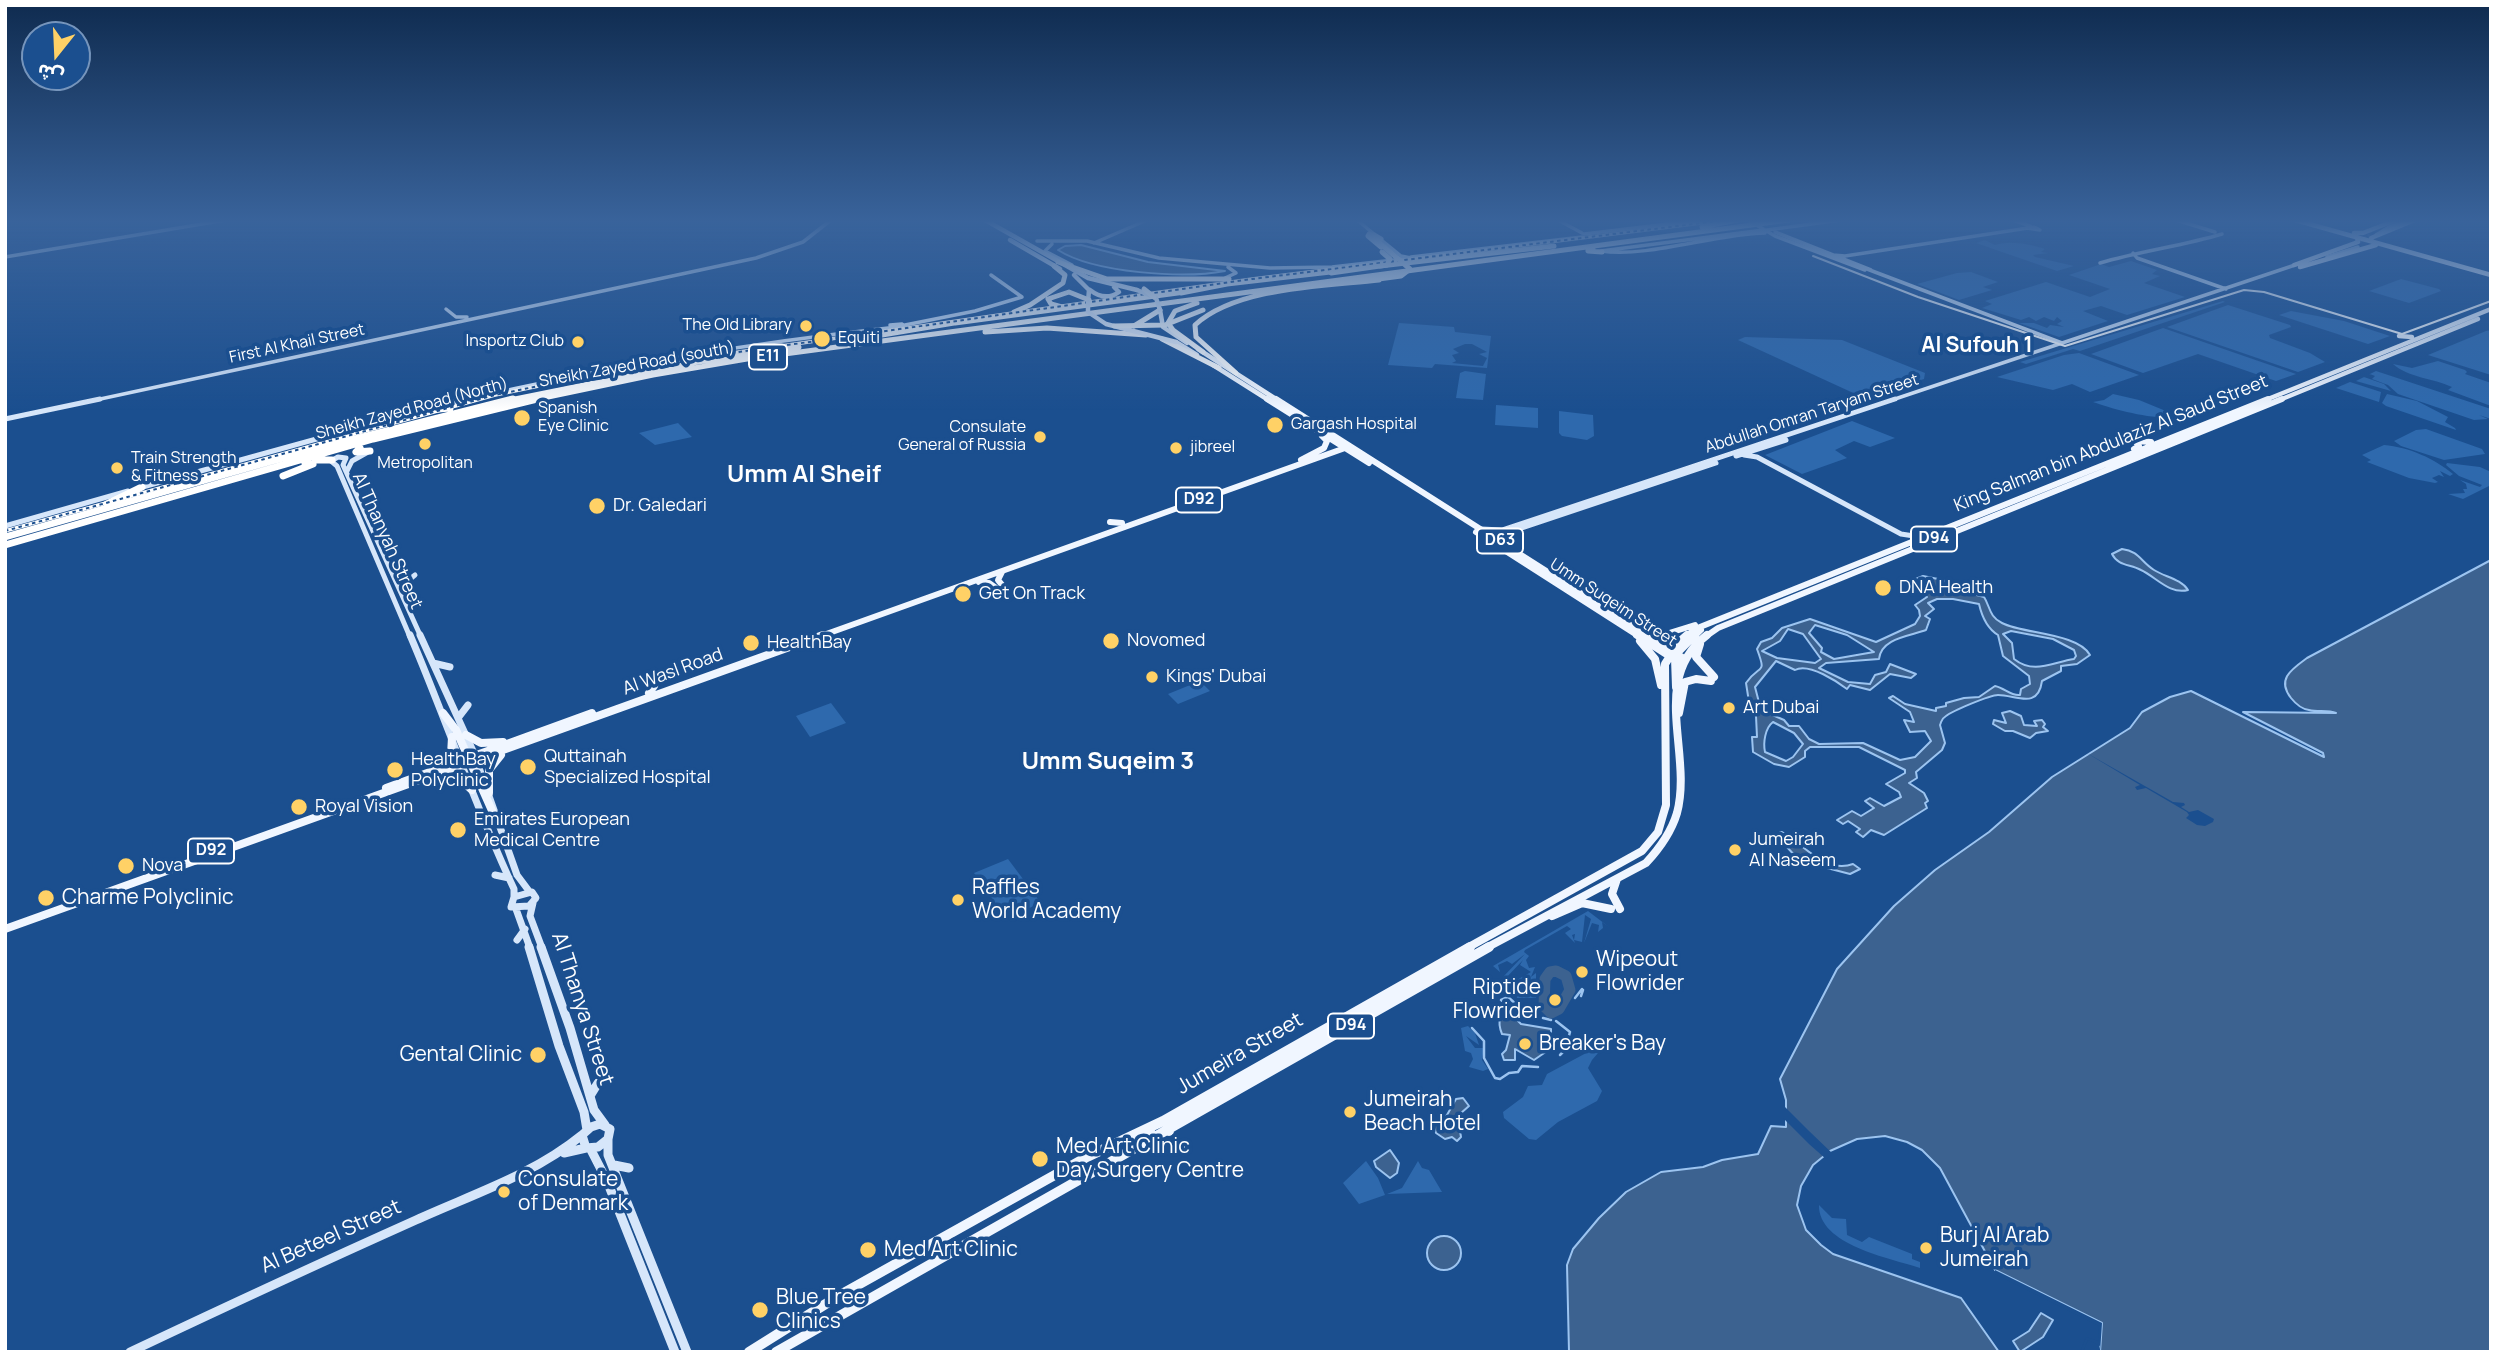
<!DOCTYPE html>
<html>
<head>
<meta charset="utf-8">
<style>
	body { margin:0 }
	#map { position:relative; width:2496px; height:1357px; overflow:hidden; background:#1b4f8f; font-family:Manrope,"Noto Sans Arabic",sans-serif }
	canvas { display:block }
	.frame { position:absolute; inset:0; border:7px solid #fff; pointer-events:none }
	.north { position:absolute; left:21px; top:21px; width:70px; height:70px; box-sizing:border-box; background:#1b4f8f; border:2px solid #7695bc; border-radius:50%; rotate:198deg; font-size:19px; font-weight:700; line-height:28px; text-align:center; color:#fff }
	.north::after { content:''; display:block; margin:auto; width:24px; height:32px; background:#ffd166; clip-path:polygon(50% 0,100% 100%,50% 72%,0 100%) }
</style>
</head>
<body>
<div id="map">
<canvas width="2496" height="1357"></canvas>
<div class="frame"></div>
<div class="north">ش</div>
</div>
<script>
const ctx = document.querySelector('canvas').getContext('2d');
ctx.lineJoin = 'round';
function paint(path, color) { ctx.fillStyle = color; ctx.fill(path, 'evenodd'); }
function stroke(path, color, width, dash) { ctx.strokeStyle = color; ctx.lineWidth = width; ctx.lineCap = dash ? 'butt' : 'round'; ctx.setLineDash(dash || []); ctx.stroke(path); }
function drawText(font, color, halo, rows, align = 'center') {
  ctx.font = font + ' Manrope,sans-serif'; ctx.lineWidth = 7; ctx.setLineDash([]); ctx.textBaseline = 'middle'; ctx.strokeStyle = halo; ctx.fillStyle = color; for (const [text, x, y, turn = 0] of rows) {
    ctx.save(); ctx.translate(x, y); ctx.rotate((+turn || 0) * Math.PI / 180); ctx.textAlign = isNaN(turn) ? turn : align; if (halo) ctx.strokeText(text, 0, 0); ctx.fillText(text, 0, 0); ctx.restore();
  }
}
const green = new Path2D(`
	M 1985,240 L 1995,245 C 2009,240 2031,244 2045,249 L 2041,252 L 2048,253 L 2033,255 L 2035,257 L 2074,266 L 2057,271 L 1976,243 Z
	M 2131,261 L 2157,270 L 2152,274 L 2160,276 L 2144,283 L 2185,297 L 2127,315 L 2101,306 L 2083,311 L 2108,321 L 2059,337 L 2019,323 L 2034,323 L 2047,328 L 2050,325 L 2064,327 L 2057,324 L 2062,321 L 2057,317 L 2054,321 L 2044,317 L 2036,321 L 2029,317 L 2021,320 L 1982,308 L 1992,304 L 1985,301 L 2046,282 L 2090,297 L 2110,289 L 2069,275 L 2101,264 L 2109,267 Z
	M 1971,272 L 1998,282 L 1983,287 L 1992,290 L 1959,300 L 1917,284 L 1957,273 Z
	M 2401,279 L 2439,289 L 2441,291 L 2409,303 L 2369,291 Z
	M 2223,301 L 2225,302 L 2080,351 L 2073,349 L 2026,364 L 2020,362 Z
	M 2228,305 L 2290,325 L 2291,327 L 2269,335 L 2270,338 L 2310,353 L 2325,362 L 2298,372 L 2167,327 Z
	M 2291,311 L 2344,321 L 2390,336 L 2368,344 L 2279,315 Z
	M 1399,323 L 1454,327 L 1455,332 L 1491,336 L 1487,368 L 1435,364 L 1432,368 L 1388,365 ZM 1465,344 L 1472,344 L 1487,352 L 1479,354 L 1487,358 L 1483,366 L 1452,363 L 1456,361 L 1452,355 L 1459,353 L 1453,349 Z
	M 2163,328 L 2296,374 L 2276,381 L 2198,354 L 2143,373 L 2091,354 Z
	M 2491,330 L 2491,375 L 2428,355 L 2486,331 Z
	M 1745,337 L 1842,340 L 1925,373 L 1924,379 L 1862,397 L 1738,340 Z
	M 2079,353 L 2139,375 L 2090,392 L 2072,384 L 2053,390 L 1997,377 L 2064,355 Z
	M 2438,361 L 2465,370 L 2467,372 L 2465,374 L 2491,383 L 2491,406 L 2448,390 L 2452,387 C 2433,378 2409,378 2393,364 L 2412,368 Z
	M 1465,371 L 1486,374 L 1483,400 L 1456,398 L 1460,373 Z
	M 2376,371 L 2491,409 L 2491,419 L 2479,415 L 2488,419 L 2474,420 L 2398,394 L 2388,385 L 2372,379 L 2375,376 L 2370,374 L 2364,377 L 2384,384 L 2391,391 L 2356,381 Z
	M 2350,382 L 2381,392 L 2379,402 L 2336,388 Z
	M 2113,394 L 2139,400 L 2178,416 C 2160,422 2112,409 2093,402 L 2104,400 Z
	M 2387,394 L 2417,401 L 2448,417 L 2445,422 L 2455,428 L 2456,430 L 2386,406 L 2382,403 Z
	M 1496,405 L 1538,408 L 1538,428 L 1495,425 Z
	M 1559,411 L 1593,415 L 1594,436 L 1587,440 L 1562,436 L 1559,433 Z
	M 1852,421 L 1895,438 L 1870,447 L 1854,441 L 1835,450 L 1847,458 L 1802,474 L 1765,455 Z
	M 678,423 L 692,437 L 655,445 L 639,433 Z
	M 2426,429 L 2482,449 L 2485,454 L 2444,460 L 2401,446 L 2394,441 L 2416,430 Z
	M 2384,445 C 2409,447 2435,459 2453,474 L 2450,476 L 2440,471 L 2444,477 L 2439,475 L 2432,478 L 2438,482 L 2435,483 L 2409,478 L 2367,462 L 2371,460 L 2362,455 Z
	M 2447,463 L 2480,467 L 2491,472 L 2491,485 L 2463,499 L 2448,494 L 2465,493 L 2463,489 L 2467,489 L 2466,484 L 2460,480 L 2480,487 L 2482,485 L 2459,476 L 2446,465 Z
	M 1200,681 L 1210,691 L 1178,704 L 1168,694 Z
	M 831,703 L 846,723 L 810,737 L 796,716 Z
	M 1008,859 L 1041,903 L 1006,918 L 974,873 Z
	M 1588,911 L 1609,927 L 1602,922 L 1603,928 L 1598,932 L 1599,925 L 1592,923 L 1584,943 L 1591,919 L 1585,915 L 1582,942 L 1574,940 L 1575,934 L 1572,935 L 1575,943 L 1565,933 L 1571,929 L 1567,926 L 1525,950 L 1524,952 L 1529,956 L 1526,960 L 1529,968 L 1535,967 L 1531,977 L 1536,973 L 1536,998 L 1517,998 L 1515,991 L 1525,992 L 1527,988 L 1513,986 L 1510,981 L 1515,981 L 1531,972 L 1520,965 L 1523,960 L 1505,979 L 1503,977 L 1525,954 L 1512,964 L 1507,961 L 1498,965 L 1500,972 L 1493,966 Z
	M 1468,1026 L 1475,1033 L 1479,1045 L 1466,1036 L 1475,1048 L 1484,1048 L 1482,1060 L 1488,1069 L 1483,1071 L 1469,1067 L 1473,1059 L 1471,1053 L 1465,1051 L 1461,1028 Z
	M 1603,1044 L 1605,1045 L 1592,1060 L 1588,1068 L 1602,1091 L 1597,1101 L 1558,1122 L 1536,1140 L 1529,1139 L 1504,1118 L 1503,1112 L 1523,1097 L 1528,1086 L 1542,1085 L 1547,1074 Z
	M 1366,1161 L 1378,1178 L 1385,1195 L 1359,1204 L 1343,1183 Z
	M 1418,1161 L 1422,1168 L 1429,1170 L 1442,1192 L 1387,1194 L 1402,1188 Z
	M 1819,1205 L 1832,1218 L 1846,1219 L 1847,1235 L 1862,1242 L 1869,1237 L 1912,1254 L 1912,1259 L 1920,1262 L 1920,1268 C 1890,1258 1818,1245 1819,1205 Z`);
const water = new Path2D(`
	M 1081,245 L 1148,262 L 1225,271 C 1184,279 1094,273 1058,250 L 1065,246 Z
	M 2122,549 C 2139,551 2141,562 2154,570 C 2165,577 2181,579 2188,590 C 2170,595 2156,577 2141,570 C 2130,564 2118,566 2112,554 Z
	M 2491,560 L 2491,1352 L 2100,1352 L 2102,1323 L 1995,1270 L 1940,1168 L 1922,1150 L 1907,1142 L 1885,1136 L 1857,1139 L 1830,1151 L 1813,1165 L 1801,1186 L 1797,1205 L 1806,1230 L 1821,1245 L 1833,1254 L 1961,1298 L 1999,1352 L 1569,1352 L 1567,1265 L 1573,1249 L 1599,1218 L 1626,1192 L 1661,1172 L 1703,1167 L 1722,1160 L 1758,1154 L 1771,1126 L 1786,1127 L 1786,1100 L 1780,1079 L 1837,969 L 1894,906 L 1935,870 L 1989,832 L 2052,777 L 2130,728 L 2142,712 L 2170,697 L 2191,691 L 2324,757 L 2323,753 L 2243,712 L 2336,713 C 2328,710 2318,712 2309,710 C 2301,709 2295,703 2291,698 C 2276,679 2292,669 2307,658 Z
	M 1923,576 L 1943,580 L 1958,590 L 1984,597 C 1990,606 1989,617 2002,623 C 2023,634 2078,633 2090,655 L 2077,664 L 2061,666 L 2061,671 L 2042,681 C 2038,710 2016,695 1998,695 C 1990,695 1952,711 1946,716 C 1941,719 1942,720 1940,725 L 1945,743 L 1942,750 L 1916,772 L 1917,778 L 1909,783 L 1924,793 L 1928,801 L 1925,803 L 1927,808 L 1884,835 L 1871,830 L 1863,837 L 1856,832 L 1860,829 L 1848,821 L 1843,824 L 1837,820 L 1852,811 L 1861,816 L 1874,808 L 1865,801 L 1870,798 L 1884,806 L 1901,797 L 1899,792 L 1886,784 L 1905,773 L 1905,770 L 1859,747 L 1810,747 L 1805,751 L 1805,757 L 1789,767 L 1774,764 L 1753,752 L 1752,737 L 1757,737 L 1756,716 L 1752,713 L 1752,703 L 1749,702 L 1746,683 C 1760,663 1767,676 1757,649 L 1761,642 L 1772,638 L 1782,628 L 1810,619 L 1876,642 L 1915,624 L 1920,616 L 1919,610 L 1915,605 L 1927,597 L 1920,588 L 1906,583 ZM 1937,599 L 1953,599 L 1979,604 C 1982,617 1988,629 1998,635 L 2003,656 L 2029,676 L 2030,684 L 2021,689 L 2020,695 C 2010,696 2005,688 1995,686 L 1979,697 L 1964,698 L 1946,703 L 1946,706 L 1936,708 L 1936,711 L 1905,704 L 1893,696 L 1889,698 L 1910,712 L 1914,722 L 1904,720 L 1910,732 L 1925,731 L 1931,741 L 1915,757 L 1900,760 L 1863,743 L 1819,744 L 1809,739 L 1799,726 L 1789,726 L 1784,720 L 1761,710 L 1755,687 L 1776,661 L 1795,670 C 1809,662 1839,683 1847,689 L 1850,685 L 1870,690 L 1890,674 L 1911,678 L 1916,674 L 1890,664 L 1886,672 L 1875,675 L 1870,684 L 1848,682 L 1819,668 L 1826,663 L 1879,659 C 1881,638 1910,636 1926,630 L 1930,619 L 1925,616 L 1934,609 L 1928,603 ZM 1815,625 L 1847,635 L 1874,652 L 1834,659 L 1821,652 L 1822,648 L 1809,633 ZM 1788,629 L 1803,634 L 1821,659 L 1815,663 L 1777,658 L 1762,651 L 1780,641 ZM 2011,631 L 2053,639 L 2074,650 L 2076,656 L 2074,659 C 2053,662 2034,675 2014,659 L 2012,643 L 2003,634 ZM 1773,722 L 1794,733 L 1803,744 L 1793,757 L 1786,761 L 1765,752 C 1763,743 1765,728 1773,722 Z
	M 2010,711 L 2021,716 L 2024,725 L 2037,726 L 2034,721 L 2042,720 L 2045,724 L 2043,727 L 2048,731 L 2036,733 L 2030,738 L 2013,731 L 2005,731 L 1993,724 L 1994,720 L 2006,723 L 2002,713 Z
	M 1782,832 C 1804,845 1826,874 1853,864 L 1860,869 L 1850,874 L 1808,863 L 1797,858 L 1786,846 L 1779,833 Z
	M 1512,1008 L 1521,1014 L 1518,1021 L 1521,1024 L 1551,1029 L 1551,1035 L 1543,1035 L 1544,1044 L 1550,1049 L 1534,1060 L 1515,1049 L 1515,1060 L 1504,1060 L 1502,1054 L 1506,1050 L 1510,1035 L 1502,1034 C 1497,1022 1499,1011 1512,1008 Z
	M 1463,1098 L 1469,1106 L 1461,1113 L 1460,1122 L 1454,1128 L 1460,1131 L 1461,1137 L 1457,1141 L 1452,1137 L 1445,1139 L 1436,1133 L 1433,1125 L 1447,1115 L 1456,1099 Z
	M 1390,1150 L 1399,1163 L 1397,1173 L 1390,1178 L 1376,1167 L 1374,1161 Z
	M1427 1253a17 17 0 1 1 34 0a17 17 0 1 1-34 0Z
	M 2041,1313 L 2053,1320 L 2043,1337 L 2020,1352 L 2013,1341 L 2029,1331 Z`);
const pier = new Path2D(`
	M 2085,752 L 2173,802 L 2184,803 L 2185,805 L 2181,807 L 2189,812 L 2198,810 L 2214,819 L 2213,822 L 2205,826 L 2197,825 L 2186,818 L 2189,815 L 2187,812 L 2146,788 L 2137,790 L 2135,787 L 2140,785 Z
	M 1783,1105 L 1809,1131 L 1833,1154 L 1826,1159 L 1809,1144 L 1783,1118 Z
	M 1995,1270 L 2102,1323 L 2100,1352 L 2098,1352 L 2100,1346 L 2088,1340 L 2083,1352 L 2080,1352 L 2086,1337 L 2098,1341 L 2099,1326 L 1995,1274 Z`);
const stream = new Path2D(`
	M 1619,954 L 1623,956 L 1621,959 L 1629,957 L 1626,960
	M 1581,996 L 1583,990
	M 1575,998 L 1582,989
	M 1502,1005 L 1508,1005 L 1501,1000 L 1508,997 L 1518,1006 L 1532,1006
	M 1543,1018 L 1551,1020
	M 1556,1021 L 1570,1032 L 1565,1050 L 1560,1055
	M 1472,1028 L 1484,1041 L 1484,1058 L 1495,1078 L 1500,1079 L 1509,1073 L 1518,1072 L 1522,1066 L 1538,1067`);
const river = new Path2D(`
	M 1556,971 L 1566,976 L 1570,990 L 1559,1009 L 1551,1013 L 1544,1006 L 1545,979 L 1550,972 Z`);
const secondaryTunnel = new Path2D(`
	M 2354,245 L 2370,235`);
const secondaryFar3 = new Path2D(`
	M 1558,220 L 1582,233
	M 2013,220 L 2030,226
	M 2176,220 L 2215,232
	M 2034,227 L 2040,230 L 2027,228 Z
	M 1763,230 L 1601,251 C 1648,258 1714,234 1765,233
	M 1767,230 L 1841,220
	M 1775,232 L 1871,270
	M 1584,234 L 1701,220
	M 2376,235 L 2389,227 L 2411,220
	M 1037,241 L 1087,241 L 1159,258 L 1270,268 L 1332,267 L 1411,258 L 1401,256 L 1357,220
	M 1094,243 L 1147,220
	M 1052,244 L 1045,251 L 1072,265
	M 2133,253 L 2137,258 L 2226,289
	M 1833,255 L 1845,256 L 2028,228
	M 5,257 L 226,220
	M 1411,257 L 1582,237
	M 2327,257 L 2358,247
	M 2100,263 C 2140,251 2182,246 2222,234
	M 1867,269 L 2062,343
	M 1225,278 L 1236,273 L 1228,267
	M 446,309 L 456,317 L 467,317
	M 900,326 L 975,311 L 1022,297 L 991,275
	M 91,401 L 756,258 L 803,242 L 831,220
	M 460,401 C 604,367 749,343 897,327 L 902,324 L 890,325 L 891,327
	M 1889,401 L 2298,264`);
const secondaryFar2 = new Path2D(`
	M 432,407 L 467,399
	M 5,419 L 100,399
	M 1744,455 L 1757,457 L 1901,534 L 1914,536 L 1938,530
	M 1736,456 L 1786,440
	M 347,471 L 352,461 L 368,452
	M 139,488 L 418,411
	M 5,526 L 128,491
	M 1481,529 L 1502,530 L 1895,399
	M 1510,546 L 1504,539 L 1507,533 L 1716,463
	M 400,587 L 415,575
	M 410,637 L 337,466 L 331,461 L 338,457 L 346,458 L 343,465 L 421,637`);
const secondaryFar1 = new Path2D(`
	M 410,635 C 446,719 475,807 514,889 L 514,897
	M 420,635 L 473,751 L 517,875 L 529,891
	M 433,663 L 450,667
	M 458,718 L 468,705
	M 495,875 L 509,878
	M 532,892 L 536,898 L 529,906 L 511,907 L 514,897 Z
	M 533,903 L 530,916 L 542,948
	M 516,909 L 530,948
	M 517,940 L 525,929`);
const secondary = new Path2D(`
	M 529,947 L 559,1046 L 584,1112 L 587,1130
	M 541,947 L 570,1028 L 594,1110 L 605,1125
	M 590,1096 L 598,1083
	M 600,1124 L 610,1129 L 608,1139 L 598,1147 L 586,1148 L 582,1135 L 591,1127 Z
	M 608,1139 L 608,1155 L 687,1352
	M 590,1148 L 607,1181 L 675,1352
	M 564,1153 L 586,1148
	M 614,1165 L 629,1168
	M 130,1352 C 225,1307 320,1263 416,1220 C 473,1194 533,1175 582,1135`);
const primaryFar3 = new Path2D(`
	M 985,220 L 1088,278 L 1137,290
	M 2295,220 L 2491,275
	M 2354,233 L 2363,233 L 2396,220
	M 2371,238 L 2415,220
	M 1010,240 L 1060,269
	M 2294,265 L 2358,242 L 2357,238
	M 2300,267 L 2376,245
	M 1074,275 L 1089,290 L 1088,302
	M 1090,290 C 1099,297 1109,299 1119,292 L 1114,287
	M 1160,310 L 1163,327 L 1187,343
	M 2399,336 L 2412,337
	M 1176,342 L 1197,355
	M 1198,349 L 1279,401
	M 1213,365 L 1270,401
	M 2263,401 L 2491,309
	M 2277,401 L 2478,319`);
const primaryFar2 = new Path2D(`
	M 1267,399 L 1369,463
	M 1276,399 L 1650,637
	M 2134,449 L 2139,446 L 2135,441 L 2151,442
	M 1301,460 L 1324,448 L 1327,441 L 1322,436
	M 1110,522 L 1122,523
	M 1476,532 L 1640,637
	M 1002,572 L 998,580 L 1007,591
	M 979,582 L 989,583 L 1003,593
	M 1646,630 L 1666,634 L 1695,625
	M 818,637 L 1345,448
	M 1685,637 L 1695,629 L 2268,399
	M 1694,637 L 1701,630
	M 1705,637 L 1718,628 L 2282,399`);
const primaryFar1 = new Path2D(`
	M 1637,635 L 1682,664
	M 1647,635 L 1684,659
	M 1640,641 L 1655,659 L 1661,685
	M 1700,644 L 1696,657 L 1714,677
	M 1678,657 L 1678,652 L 1695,635
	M 1675,658 L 1676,687
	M 649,693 L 654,686
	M 443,713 L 456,730 L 494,815
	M 1679,713 L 1685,682 L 1696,679 L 1711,681
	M 466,735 L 481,743 L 503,742
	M 437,766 L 451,755 L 452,737
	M 440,778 L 460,779 L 472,790
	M 386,788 L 592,713
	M 489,793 L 489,770 L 501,755
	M 1617,879 L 1612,894 L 1620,909
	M 1552,916 L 1582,903 L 1611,909
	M 5,929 L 823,635
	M 1467,948 L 1642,851 L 1658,832 L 1666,805 L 1665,664 L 1679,642 L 1687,635
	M 1486,948 L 1646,863 C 1660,848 1671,833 1677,813 C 1693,753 1649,679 1707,635`);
const primary = new Path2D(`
	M 1169,1131 L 1169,1124 L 1192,1108
	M 1144,1150 L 1162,1143 L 1180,1147
	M 1126,1153 L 1150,1135 L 1150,1128
	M 749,1352 L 840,1295 L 1087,1157 L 1163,1121 L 1470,947
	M 776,1352 L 1489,947`);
const highwayFar1 = new Path2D(`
	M 1702,227 L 1738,220
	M 1381,239 L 1374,235 L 1368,236 L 1381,247
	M 1593,249 L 1588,251 L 1602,252
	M 1058,262 L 1107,279 L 1229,279
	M 1380,266 L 1554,246
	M 1181,293 L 1227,284 L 1339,271
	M 1197,303 L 1175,311 L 1168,323 L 1173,330 L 1203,352
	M 1062,307 L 1051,304 L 1048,299 L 1069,292 L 1089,300
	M 1014,312 L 1030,305 L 1063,283 L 1065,275 L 1054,266
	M 955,323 L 1185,292
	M 1134,326 L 1160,310
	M 985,332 L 1047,328 L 1146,335
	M 1162,339 L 1219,368
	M 840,342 L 960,322
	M 1236,373 L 1196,337 L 1195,325 C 1236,287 1325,286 1379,280
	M 505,401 L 698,362 L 799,347
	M 529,401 L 653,375 L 747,359 L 1789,220`);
const highway = new Path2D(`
	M 415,411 L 450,408
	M 360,448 L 356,452 L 370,451
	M 315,460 L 332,460
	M 283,476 L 313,464 L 305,464
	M 107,504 L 142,487
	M 5,537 L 300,453 L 513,399
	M 5,545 L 373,439 L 537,399`);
const tram = new Path2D(`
	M 1813,256 L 1918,297 L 2065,346 L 2244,290 L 2264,292 L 2402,334 L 2491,301`);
const rail = new Path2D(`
	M 5,531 L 495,395 L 626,368 L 1252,279 L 1726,220`);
const secondaryBridge = new Path2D(`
	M 1748,220 L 1775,236 L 1865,270`);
const primaryBridge = new Path2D(`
	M 1137,290 L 1156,298 L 1160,310
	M 1088,302 L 1088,312 L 1106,324 L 1176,342`);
const highwayBridge = new Path2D(`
	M 1369,234 L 1410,269 L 1401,276 L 1371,280
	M 1331,273 L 1387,265 L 1390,259 L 1382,252
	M 1144,289 L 1154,297
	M 1114,326 L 1165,325 L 1203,310`);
const markers = [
	[806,326,7,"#ffd166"],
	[822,339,9,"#ffd166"],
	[578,342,7,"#ffd166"],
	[522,418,9,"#ffd166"],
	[1275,425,9,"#ffd166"],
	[1040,437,7,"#ffd166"],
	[425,444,7,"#ffd166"],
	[1176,448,7,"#ffd166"],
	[117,468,7,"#ffd166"],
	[597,506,9,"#ffd166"],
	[1883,588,9,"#ffd166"],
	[963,594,9,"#ffd166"],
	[1111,641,9,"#ffd166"],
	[751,643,9,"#ffd166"],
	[1152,677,7,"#ffd166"],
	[1729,708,7,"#ffd166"],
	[528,767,9,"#ffd166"],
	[395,770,9,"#ffd166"],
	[299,807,9,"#ffd166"],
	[458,830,9,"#ffd166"],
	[1735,850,7,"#ffd166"],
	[126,866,9,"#ffd166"],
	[46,898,9,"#ffd166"],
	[958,900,7,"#ffd166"],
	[1582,972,7,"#ffd166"],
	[1555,1000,7,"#ffd166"],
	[1525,1044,7,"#ffd166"],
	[538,1055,9,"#ffd166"],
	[1350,1112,7,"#ffd166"],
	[1040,1159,9,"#ffd166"],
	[504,1192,7,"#ffd166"],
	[1926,1248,7,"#ffd166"],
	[868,1250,9,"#ffd166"],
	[760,1310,9,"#ffd166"]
];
const farPoinames = [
	["The Old Library",792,326,"right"],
	["Equiti",838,339],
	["Insportz Club",564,342,"right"],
	["Spanish",538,409],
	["Eye Clinic",538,427],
	["Gargash Hospital",1291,425],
	["Consulate",1026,428,"right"],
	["General of Russia",1026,446,"right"],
	["jibreel",1190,448],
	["Train Strength",131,459],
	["& Fitness",131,477],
	["Metropolitan",425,464,"center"]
];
const farStreetnames = [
	["First Al Khail Street",297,344,-12],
	["Sheikh Zayed Road (south)",637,365,-10],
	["Sheikh Zayed Road (North)",412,409,-15],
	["Abdullah Omran Taryam Street",1812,414,-18],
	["Umm Suqeim Street",1613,603,33]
];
const shields = [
	[768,357,38],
	[1199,500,46],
	[1934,539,46],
	[1500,541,46],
	[211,851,46],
	[1351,1026,46]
];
const shieldNames = [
	["E11",768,357],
	["D92",1199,500],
	["D94",1934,539],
	["D63",1500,541],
	["D92",211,851],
	["D94",1351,1026]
];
const streetNames = [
	["King Salman bin Abdulaziz Al Saud Street",2111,444,-22],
	["Al Thanyah Street",387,541,66],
	["Al Wasl Road",673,672,-20]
];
const poiNames = [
	["Dr. Galedari",613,506],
	["DNA Health",1899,588],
	["Get On Track",979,594],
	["Novomed",1127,641],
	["HealthBay",767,643],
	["Kings' Dubai",1166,677],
	["Art Dubai",1743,708],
	["Quttainah",544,757],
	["Specialized Hospital",544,778],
	["HealthBay",411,760],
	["Polyclinic",411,781],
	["Royal Vision",315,807],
	["Emirates European",474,820],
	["Medical Centre",474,841],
	["Jumeirah",1749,840],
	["Al Naseem",1749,861],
	["Nova",142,866]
];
const farDistrictnames = [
	["Al Sufouh 1",1977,346]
];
const nearPoinames = [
	["Raffles",972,888],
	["World Academy",972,912],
	["Charme Polyclinic",62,898],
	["Wipeout",1596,960],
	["Flowrider",1596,984],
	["Riptide",1541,988,"right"],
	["Flowrider",1541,1012,"right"],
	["Breaker's Bay",1539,1044],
	["Gental Clinic",522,1055,"right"],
	["Jumeirah",1364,1100],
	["Beach Hotel",1364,1124],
	["Med Art Clinic",1056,1147],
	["Day Surgery Centre",1056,1171],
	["Consulate",518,1180],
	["of Denmark",518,1204],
	["Burj Al Arab",1940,1236],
	["Jumeirah",1940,1260],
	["Med Art Clinic",884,1250],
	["Blue Tree",776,1298],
	["Clinics",776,1322]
];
const nearStreetnames = [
	["Al Thanya Street",582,1009,72],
	["Jumeira Street",1240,1054,-30],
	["Al Beteel Street",331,1237,-24]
];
const districtNames = [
	["Umm Al Sheif",804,475],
	["Umm Suqeim 3",1108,762]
];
paint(green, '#2e69ad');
paint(water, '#3c6290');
stroke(water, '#9cc4f0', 2);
paint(pier, '#1b4f8f');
stroke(stream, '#9cc4f0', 2.5);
stroke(river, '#3c6290', 11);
stroke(secondaryTunnel, '#3d69a0', 3.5, [3.5, 2]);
stroke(secondaryFar3, '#d6e6fa', 3.5);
stroke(secondaryFar2, '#d6e6fa', 5);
stroke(secondaryFar1, '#d6e6fa', 7);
stroke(secondary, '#d6e6fa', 9);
stroke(primaryFar3, '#f0f6ff', 4.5);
stroke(primaryFar2, '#f0f6ff', 6);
stroke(primaryFar1, '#f0f6ff', 8);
stroke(primary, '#f0f6ff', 10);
stroke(highwayFar1, '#fff', 5);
stroke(highway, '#fff', 7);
stroke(tram, '#fff', 2);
stroke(rail, '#fff', 3.5);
stroke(rail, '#1b4f8f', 2, [3.5]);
stroke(secondaryBridge, '#d6e6fa', 3.5);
stroke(primaryBridge, '#f0f6ff', 4.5);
stroke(highwayBridge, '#fff', 5);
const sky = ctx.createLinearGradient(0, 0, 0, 410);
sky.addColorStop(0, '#0f2b4f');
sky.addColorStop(0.54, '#39639b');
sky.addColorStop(1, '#39639b00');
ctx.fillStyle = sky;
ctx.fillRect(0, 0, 2496, 410);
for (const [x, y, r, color] of markers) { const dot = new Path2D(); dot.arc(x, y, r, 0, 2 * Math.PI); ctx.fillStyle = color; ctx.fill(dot); stroke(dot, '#1b4f8f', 2.5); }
drawText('16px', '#fff', '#1b4f8f', farPoinames, 'left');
drawText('16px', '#fff', '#1b4f8f', farStreetnames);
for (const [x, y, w] of shields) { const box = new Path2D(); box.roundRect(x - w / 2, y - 12.5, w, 25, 5); ctx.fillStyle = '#1b4f8f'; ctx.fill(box); stroke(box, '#fff', 2); }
drawText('bold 16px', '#fff', null, shieldNames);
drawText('18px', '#fff', '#1b4f8f', streetNames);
drawText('18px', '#fff', '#1b4f8f', poiNames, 'left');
drawText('bold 21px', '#fff', '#1b4f8f', farDistrictnames);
drawText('21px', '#fff', '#1b4f8f', nearPoinames, 'left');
drawText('21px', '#fff', '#1b4f8f', nearStreetnames);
drawText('bold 24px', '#fff', '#1b4f8f', districtNames);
</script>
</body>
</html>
